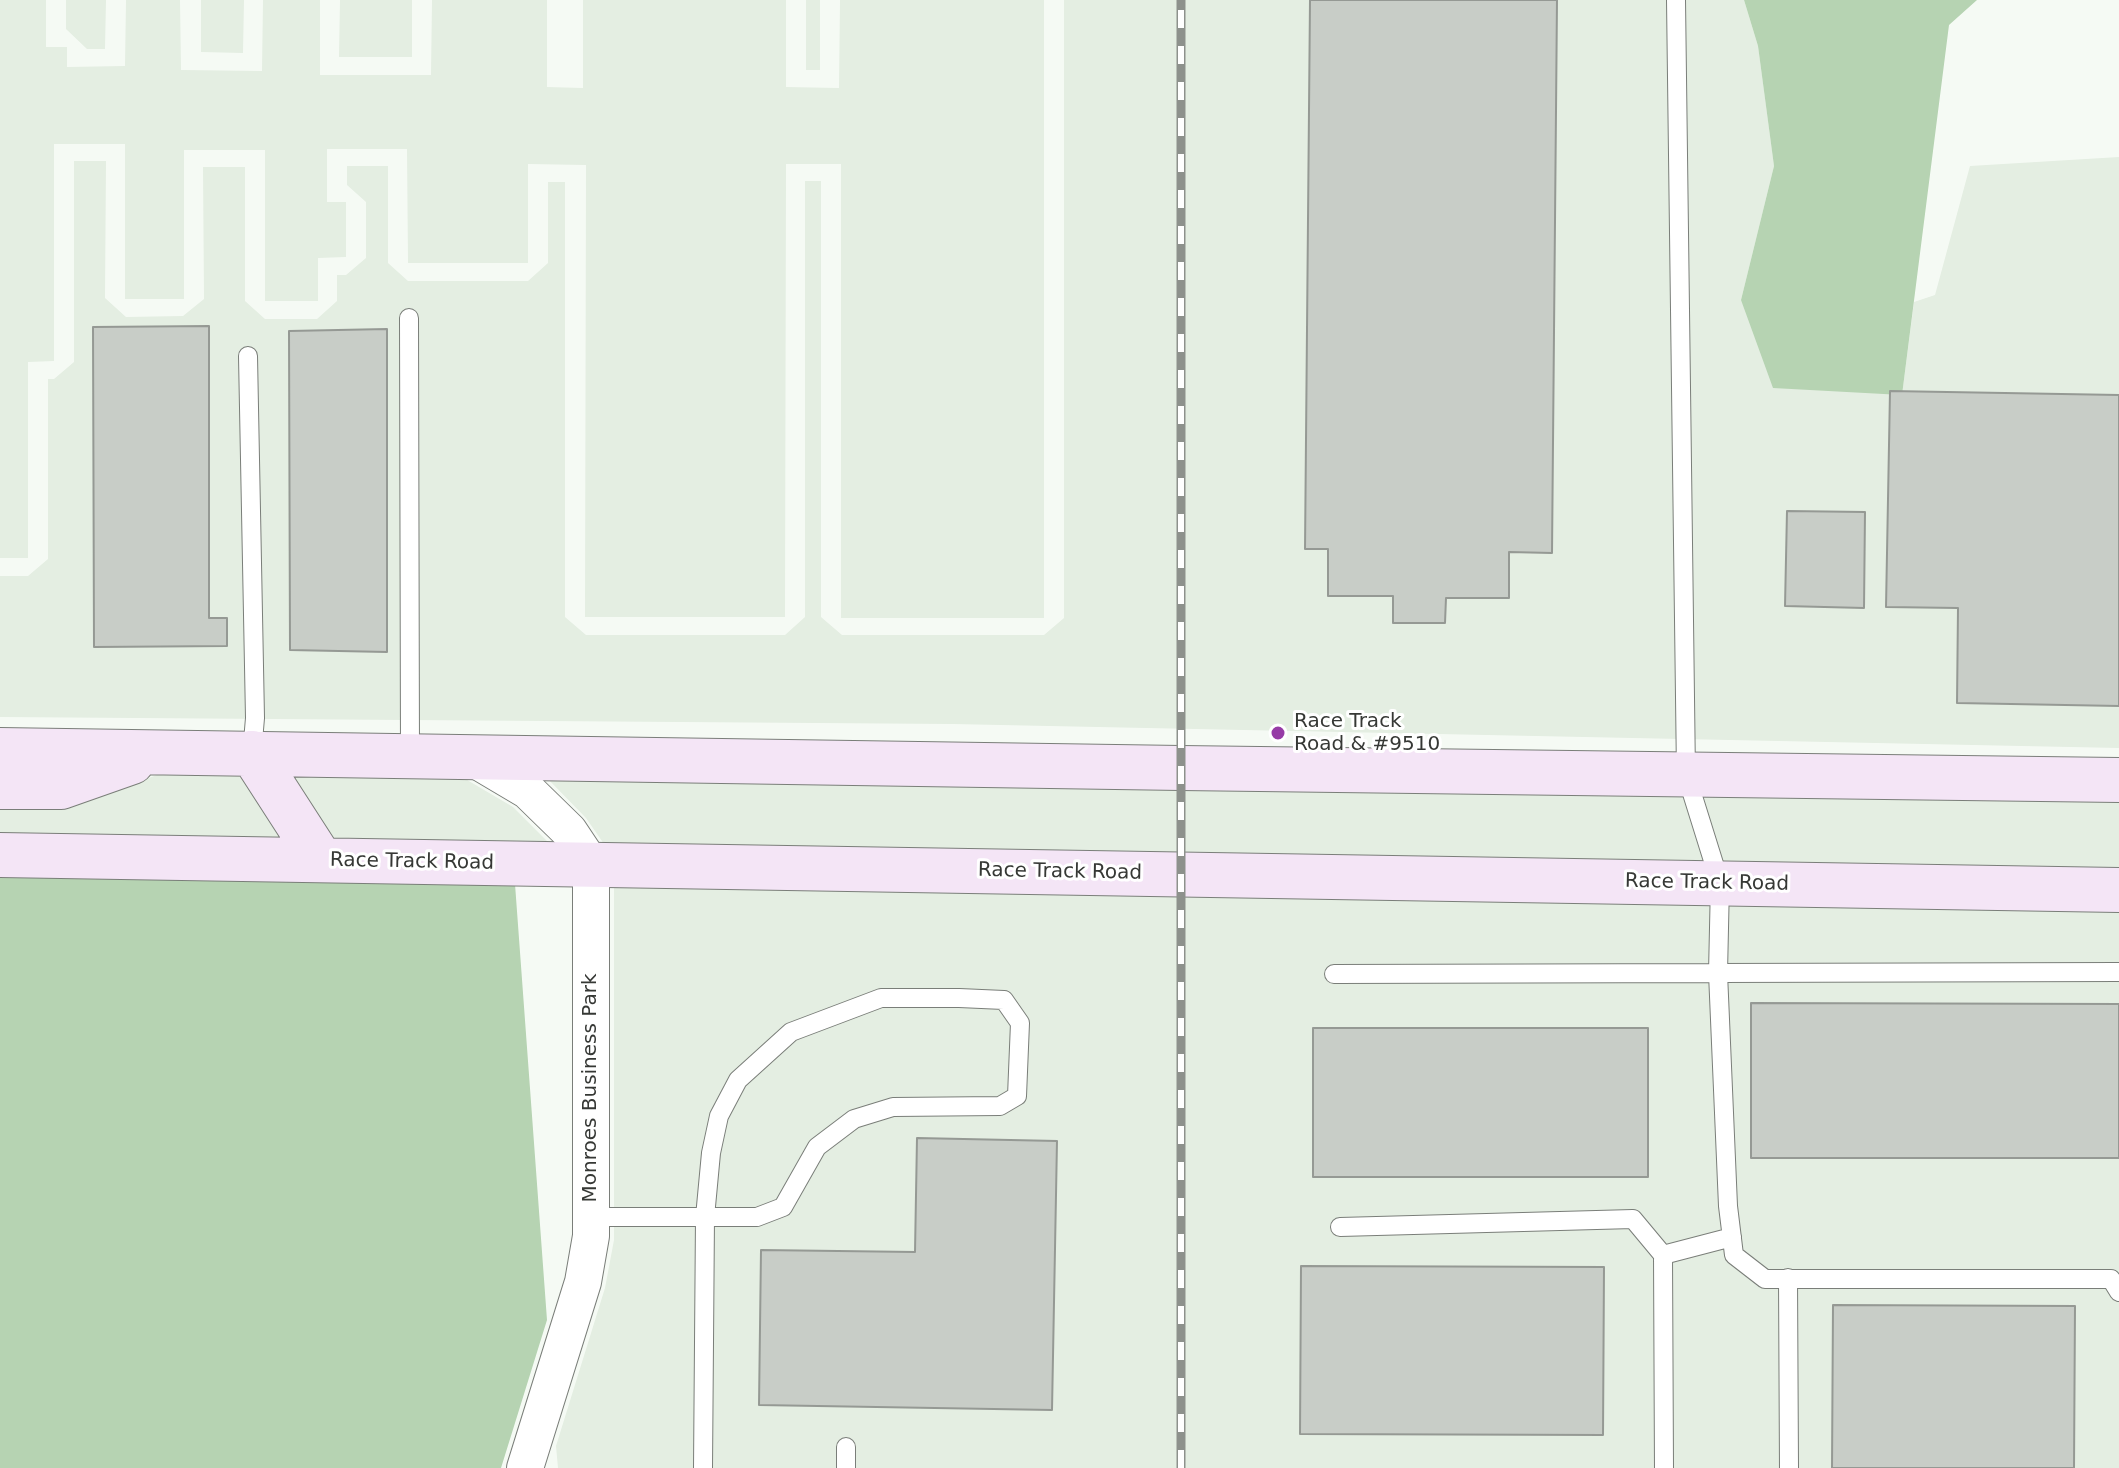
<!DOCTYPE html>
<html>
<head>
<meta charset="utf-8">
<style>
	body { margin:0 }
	canvas { display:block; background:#f5faf4 }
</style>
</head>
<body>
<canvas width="2119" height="1468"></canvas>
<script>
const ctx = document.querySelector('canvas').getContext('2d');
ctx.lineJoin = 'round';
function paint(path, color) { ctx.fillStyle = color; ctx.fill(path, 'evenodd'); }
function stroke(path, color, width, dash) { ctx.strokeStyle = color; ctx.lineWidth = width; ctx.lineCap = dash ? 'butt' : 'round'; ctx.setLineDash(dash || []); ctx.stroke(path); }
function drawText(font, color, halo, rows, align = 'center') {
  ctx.font = font + ' "DejaVu Sans",sans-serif'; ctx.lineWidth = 6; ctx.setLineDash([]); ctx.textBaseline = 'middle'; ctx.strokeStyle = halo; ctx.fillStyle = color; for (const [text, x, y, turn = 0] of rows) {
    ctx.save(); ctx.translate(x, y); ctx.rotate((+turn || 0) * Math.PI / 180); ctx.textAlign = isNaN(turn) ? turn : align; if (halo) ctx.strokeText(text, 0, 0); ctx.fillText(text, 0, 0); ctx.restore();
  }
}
const built = new Path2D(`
	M 0,0 L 46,0 L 46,47 L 67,47 L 67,67 L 125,66 L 126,0 L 180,0 L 181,70 L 262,71 L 263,0 L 320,0 L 320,75 L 431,75 L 432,0 L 547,0 L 547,87 L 583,88 L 583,0 L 786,0 L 786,87 L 839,88 L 840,0 L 1044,0 L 1044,618 L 841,618 L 841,164 L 786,164 L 785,617 L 585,617 L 586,165 L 528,164 L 528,263 L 408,263 L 407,149 L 327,149 L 327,202 L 346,202 L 346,257 L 318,258 L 318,301 L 265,301 L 265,150 L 184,150 L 184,299 L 125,299 L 125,144 L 54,144 L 54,361 L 28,362 L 28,558 L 0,558 Z
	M 66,0 L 106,0 L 105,49 L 87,49 L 66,29 Z
	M 201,0 L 244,0 L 243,53 L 201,52 Z
	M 340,0 L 412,0 L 412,57 L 339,57 Z
	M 806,0 L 820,0 L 820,70 L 806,70 Z
	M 1064,0 L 1744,0 L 1758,46 L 1774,166 L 1741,300 L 1902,395 L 1914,302 L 1935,295 L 1970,166 L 2119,157 L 2119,748 L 952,724 L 0,717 L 0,576 L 28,576 L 48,559 L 48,379 L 54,379 L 74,362 L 74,161 L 106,161 L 105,298 L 126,317 L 183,316 L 204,299 L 203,167 L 245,167 L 245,301 L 265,319 L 317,319 L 337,301 L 337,275 L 346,275 L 366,258 L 366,202 L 347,185 L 347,166 L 388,166 L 388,263 L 408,281 L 528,281 L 548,263 L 548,182 L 565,182 L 565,617 L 586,635 L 785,635 L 805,617 L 805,181 L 821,181 L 821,617 L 842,635 L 1044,635 L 1064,618 Z
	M 166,772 L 462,777 L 513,807 L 549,843 L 0,834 L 0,808 L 62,808 Z
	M 547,778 L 2119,801 L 2119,869 L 604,844 L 586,818 Z
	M 614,885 L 2119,911 L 2119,1468 L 558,1468 L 556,1446 L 605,1288 L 614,1240 Z`);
const green = new Path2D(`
	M 1744,0 L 1977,0 L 1949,25 L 1902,395 L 1773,388 L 1741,300 L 1774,166 L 1758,46 Z
	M 0,876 L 515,884 L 547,1320 L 501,1468 L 0,1468 Z`);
const building = new Path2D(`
	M 1310,0 L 1557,0 L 1552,553 L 1509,552 L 1509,598 L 1446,598 L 1445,623 L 1393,623 L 1393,596 L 1328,596 L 1328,549 L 1305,549 Z
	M 209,326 L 209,618 L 227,618 L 227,646 L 94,647 L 93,327 Z
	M 387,329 L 387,652 L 290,650 L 289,331 Z
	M 1890,391 L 2119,395 L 2119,706 L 1957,703 L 1958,608 L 1886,607 Z
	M 1787,511 L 1865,512 L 1864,608 L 1785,606 Z
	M 1751,1003 L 2119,1004 L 2119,1158 L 1751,1158 Z
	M 1313,1028 L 1648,1028 L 1648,1177 L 1313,1177 Z
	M 917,1138 L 1057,1141 L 1052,1410 L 759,1405 L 761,1250 L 915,1252 Z
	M 1301,1266 L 1604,1267 L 1603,1435 L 1300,1434 Z
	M 1833,1305 L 2075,1306 L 2074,1468 L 1832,1468 Z`);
const service = new Path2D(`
	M 1676,0 L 1686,774 L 1720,883 L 1718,973 L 2119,972
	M 409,318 L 410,756
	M 248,356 L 255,718 L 252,753
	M 1334,974 L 1718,973 L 1728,1206 L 1734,1255 L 1765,1279 L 2111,1279 L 2119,1292
	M 881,998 L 959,998 L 1004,1000 L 1020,1023 L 1017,1096 L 1000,1106 L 893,1107 L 854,1119 L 817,1147 L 783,1207 L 757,1217 L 705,1217 L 711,1153 L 719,1116 L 738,1080 L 791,1032 Z
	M 591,1217 L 705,1217 L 703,1468
	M 1340,1227 L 1633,1219 L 1663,1255
	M 1788,1278 L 1789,1468
	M 846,1447 L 846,1468
	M 1664,1468 L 1663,1255 L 1732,1237`);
const minor = new Path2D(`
	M 469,756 L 528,791 L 569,831 L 591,864 L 591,1236 L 583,1282 L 525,1468`);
const secondary = new Path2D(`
	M 0,750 L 1181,768 L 2119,780
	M 252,753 L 321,860
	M 0,787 L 61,787 L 132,762
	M 0,855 L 2119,890`);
const rail = new Path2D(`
	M 1181,1468 L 1181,0`);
const markers = [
	[1278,733,8,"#963ba6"]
];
const poiNames = [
	["Race Track",1294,722],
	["Road & #9510",1294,745]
];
const streetNames = [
	["Race Track Road",412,862,1],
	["Race Track Road",1060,872,1],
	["Race Track Road",1707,883,1],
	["Monroes Business Park",591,1088,-90]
];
paint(built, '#e4eee2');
paint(green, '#b6d3b2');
paint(building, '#c8cdc7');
stroke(building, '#959994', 2);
stroke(service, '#7a7e79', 20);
stroke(minor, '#7a7e79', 38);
stroke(secondary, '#7a7e79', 46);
stroke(service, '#fff', 18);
stroke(minor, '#fff', 36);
stroke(secondary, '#f4e5f6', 44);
stroke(rail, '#8d918c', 9);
stroke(rail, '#fff', 6, [18]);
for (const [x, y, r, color] of markers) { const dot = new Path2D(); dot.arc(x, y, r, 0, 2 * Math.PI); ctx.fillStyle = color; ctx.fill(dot); stroke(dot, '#fff', 3); }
drawText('20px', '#363835', '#fff', poiNames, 'left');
drawText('20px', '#363835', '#fff', streetNames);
</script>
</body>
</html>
